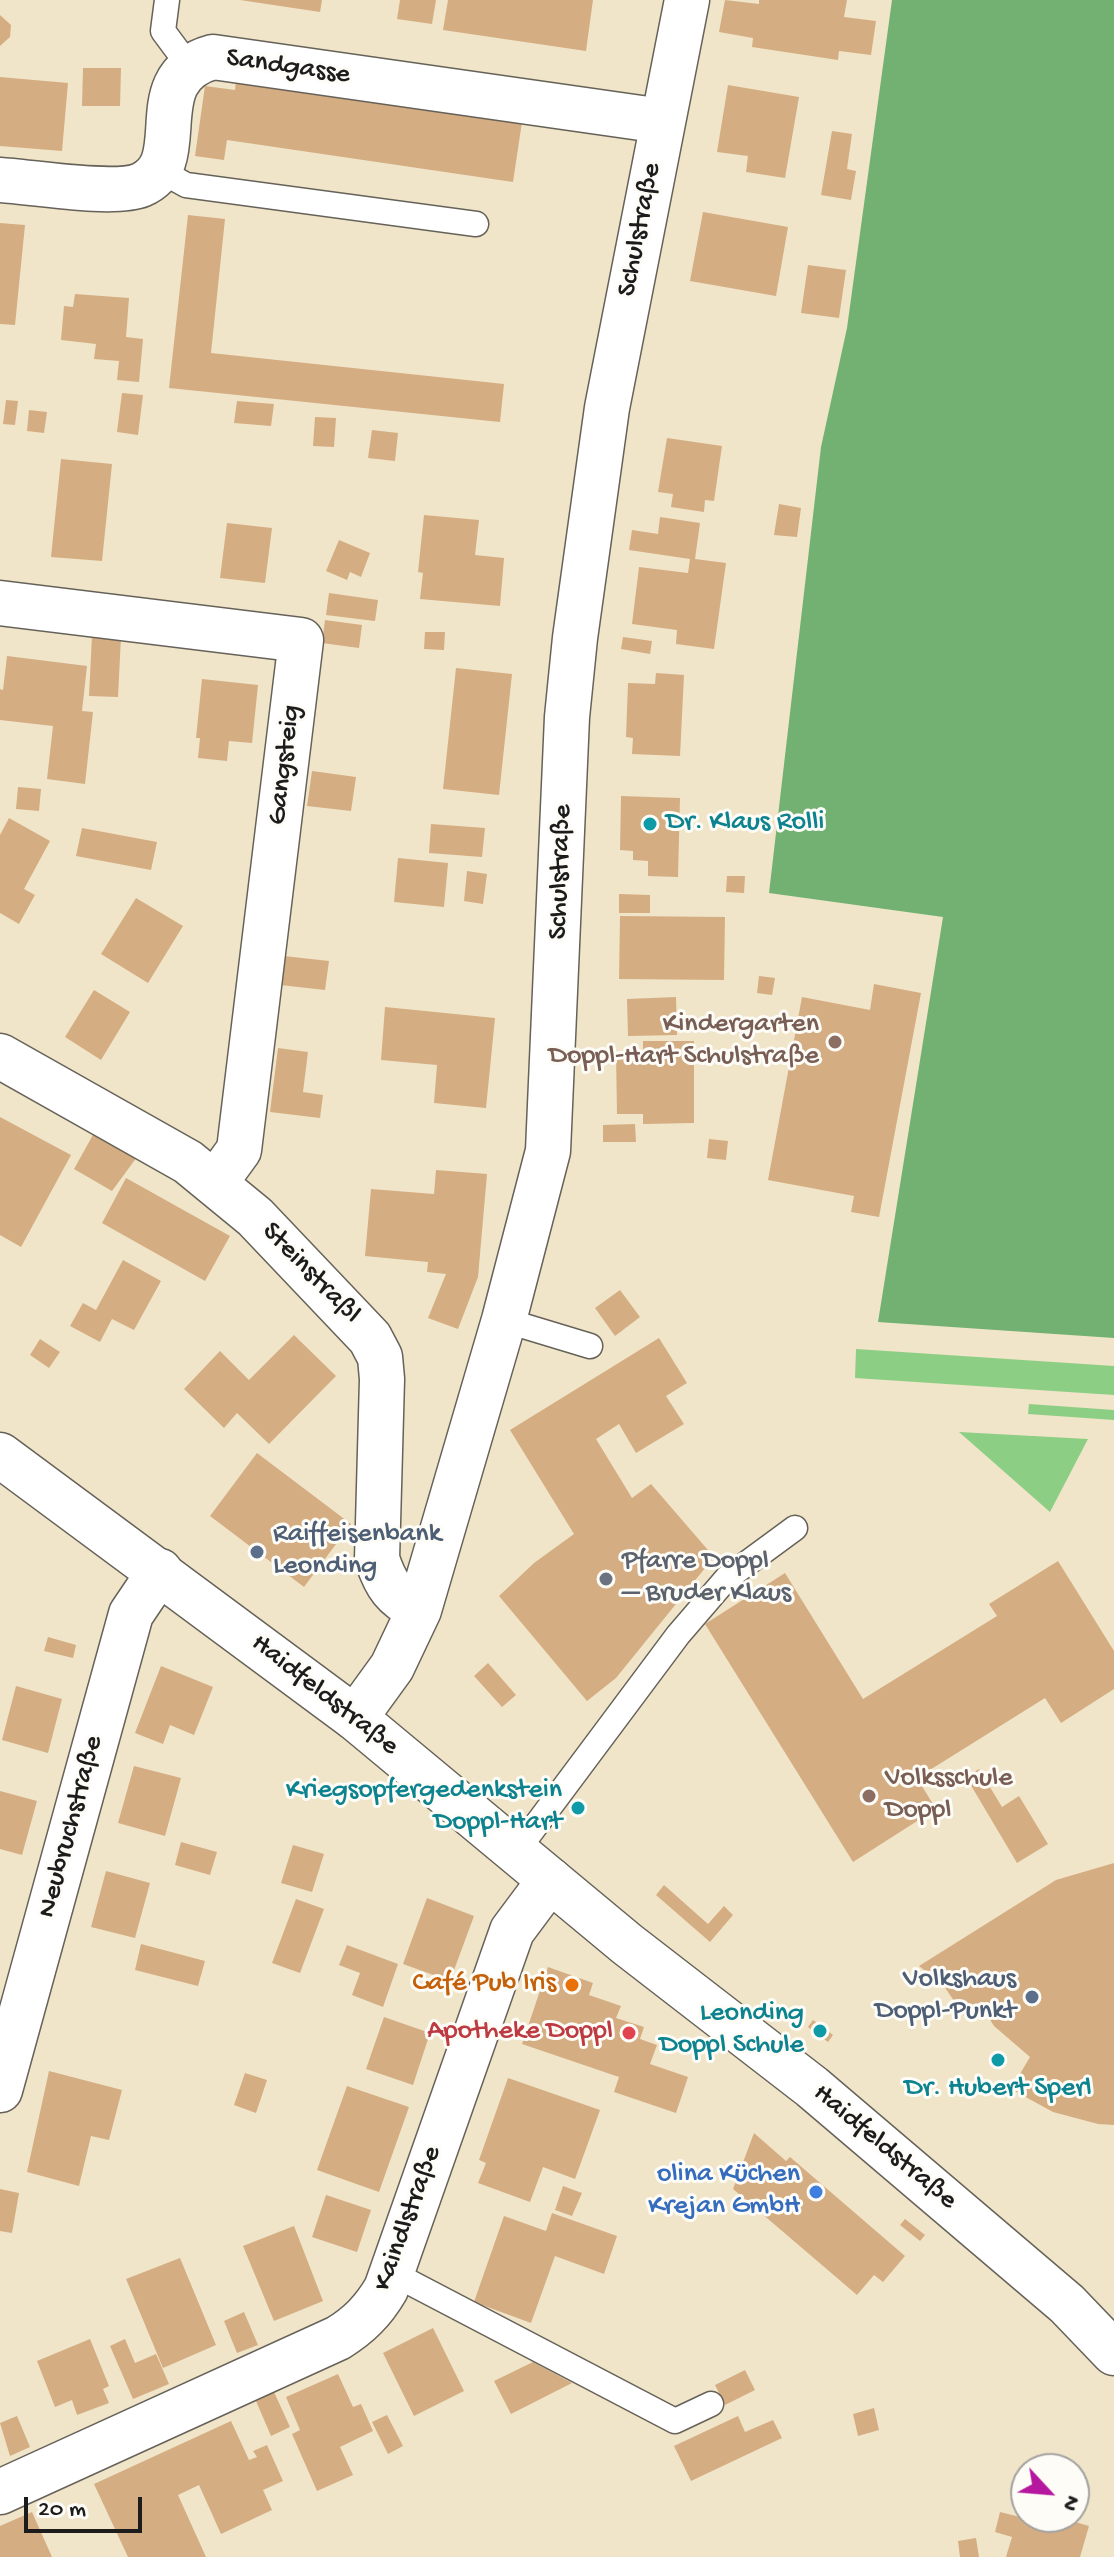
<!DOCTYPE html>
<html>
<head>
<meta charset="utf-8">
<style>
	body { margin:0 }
	#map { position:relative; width:1114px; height:2557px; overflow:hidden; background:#f0e5c9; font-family:"Gochi Hand",sans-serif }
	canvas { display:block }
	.north { position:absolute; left:1010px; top:2453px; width:80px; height:80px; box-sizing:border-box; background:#fdfcf7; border:2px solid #a3a29f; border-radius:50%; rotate:116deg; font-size:22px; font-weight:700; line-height:32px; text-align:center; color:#1c1c1c }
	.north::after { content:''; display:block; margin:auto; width:28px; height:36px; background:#b5179e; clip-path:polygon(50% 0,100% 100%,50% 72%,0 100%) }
	.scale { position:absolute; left:24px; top:2497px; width:118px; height:36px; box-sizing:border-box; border:4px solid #1c1c1c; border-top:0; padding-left:10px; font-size:24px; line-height:28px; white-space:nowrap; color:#1c1c1c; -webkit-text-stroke:6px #fdfcf7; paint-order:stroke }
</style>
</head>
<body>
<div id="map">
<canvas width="1114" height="2557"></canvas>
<div class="north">N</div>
<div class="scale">20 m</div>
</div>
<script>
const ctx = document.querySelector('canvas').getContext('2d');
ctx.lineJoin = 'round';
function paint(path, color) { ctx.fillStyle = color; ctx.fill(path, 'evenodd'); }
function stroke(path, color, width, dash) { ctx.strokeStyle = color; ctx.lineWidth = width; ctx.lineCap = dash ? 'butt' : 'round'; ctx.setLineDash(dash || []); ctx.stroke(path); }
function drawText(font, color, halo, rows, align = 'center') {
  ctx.font = font + ' "Gochi Hand",sans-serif'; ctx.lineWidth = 6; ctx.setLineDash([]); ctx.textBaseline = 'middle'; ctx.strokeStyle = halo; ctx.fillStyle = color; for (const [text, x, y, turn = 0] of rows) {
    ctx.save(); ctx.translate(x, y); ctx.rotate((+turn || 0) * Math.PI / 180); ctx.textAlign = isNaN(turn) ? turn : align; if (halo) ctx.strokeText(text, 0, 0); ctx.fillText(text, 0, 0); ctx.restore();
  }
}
const green = new Path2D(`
	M 856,1349 L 1114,1366 L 1114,1395 L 855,1378 Z
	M 1029,1404 L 1114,1410 L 1114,1420 L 1028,1414 Z
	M 959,1432 L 1088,1439 L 1050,1512 Z`);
const forest = new Path2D(`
	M 892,0 L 1114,0 L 1114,1338 L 878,1322 L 943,917 L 769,893 L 821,447 L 847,328 Z`);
const building = new Path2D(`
	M 240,0 L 322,0 L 320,12 Z
	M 400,0 L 436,0 L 432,24 L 397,19 Z
	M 448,0 L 593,0 L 586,51 L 443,30 Z
	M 725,0 L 759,4 L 759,0 L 847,0 L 844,17 L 876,21 L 871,55 L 839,51 L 838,60 L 752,47 L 753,38 L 719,32 Z
	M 0,15 L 11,25 L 10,37 L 0,46 Z
	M 83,68 L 121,68 L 120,106 L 82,106 Z
	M 0,77 L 68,83 L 62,151 L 0,146 Z
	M 236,80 L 522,122 L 513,182 L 227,140 L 224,160 L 195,156 L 205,86 L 235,90 Z
	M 728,85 L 799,97 L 785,178 L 746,172 L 748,156 L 717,152 Z
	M 832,131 L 852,134 L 847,169 L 856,171 L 851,200 L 821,195 Z
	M 703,212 L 788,227 L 776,296 L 690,281 Z
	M 188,215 L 225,219 L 211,353 L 504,384 L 500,422 L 169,388 Z
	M 0,223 L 25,225 L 15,325 L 0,324 Z
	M 808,265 L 846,270 L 839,318 L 801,313 Z
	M 75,294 L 129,298 L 126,337 L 143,339 L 139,382 L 117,380 L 119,361 L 94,359 L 96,344 L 61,340 L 64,306 L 73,307 Z
	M 122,393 L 143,395 L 138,435 L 117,432 Z
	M 6,400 L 18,401 L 15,425 L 3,424 Z
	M 237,401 L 274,404 L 271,426 L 234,423 Z
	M 29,410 L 47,412 L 44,433 L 27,431 Z
	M 315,417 L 336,418 L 334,447 L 313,446 Z
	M 372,430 L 398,433 L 395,461 L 368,458 Z
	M 667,438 L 722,446 L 714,501 L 705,500 L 704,512 L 671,507 L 673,494 L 658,492 Z
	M 61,459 L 112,464 L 102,561 L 51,557 Z
	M 779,504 L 801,508 L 797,537 L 774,535 Z
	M 424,515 L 479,520 L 475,555 L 504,558 L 500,606 L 420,599 L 423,573 L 418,572 Z
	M 660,517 L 700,523 L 695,559 L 726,563 L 714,649 L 676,644 L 677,630 L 632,624 L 639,567 L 688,573 L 690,559 L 629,550 L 632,530 L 658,534 Z
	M 227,523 L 272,528 L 265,583 L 220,578 Z
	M 339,540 L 370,553 L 361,577 L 350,572 L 347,580 L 326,571 Z
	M 329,593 L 378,600 L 375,621 L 326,615 Z
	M 325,620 L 362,625 L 359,648 L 322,643 Z
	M 425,632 L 445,632 L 444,650 L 424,649 Z
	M 92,635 L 121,637 L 118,697 L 89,696 Z
	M 623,637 L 652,641 L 650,654 L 621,649 Z
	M 7,656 L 87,666 L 82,711 L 93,712 L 85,784 L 47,779 L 53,726 L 0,720 L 0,689 L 3,690 Z
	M 456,668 L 512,674 L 499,795 L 443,789 Z
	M 656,673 L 684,675 L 680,756 L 632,754 L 633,738 L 626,737 L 628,683 L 655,684 Z
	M 202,679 L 258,685 L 252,743 L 229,741 L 227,761 L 198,758 L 200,738 L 196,738 Z
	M 312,771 L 356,777 L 351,811 L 307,806 Z
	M 18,787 L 41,789 L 39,811 L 16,809 Z
	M 621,796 L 680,798 L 678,877 L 648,876 L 648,861 L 633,860 L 633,851 L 620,850 Z
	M 9,818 L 50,841 L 24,889 L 35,895 L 19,924 L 0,913 L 0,835 Z
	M 431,824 L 485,828 L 482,857 L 429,853 Z
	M 82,828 L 157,842 L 151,870 L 76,856 Z
	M 398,858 L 448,863 L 444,907 L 394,902 Z
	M 467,871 L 487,874 L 483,904 L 464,901 Z
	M 727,876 L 745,876 L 744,893 L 726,892 Z
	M 619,894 L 650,895 L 650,913 L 619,913 Z
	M 136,898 L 183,926 L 148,983 L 101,954 Z
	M 620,916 L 725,917 L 724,980 L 619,979 Z
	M 284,956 L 329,961 L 325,990 L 280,985 Z
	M 759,976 L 775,978 L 772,995 L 757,993 Z
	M 874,984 L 921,993 L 879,1217 L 851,1212 L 854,1196 L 768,1180 L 802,997 L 870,1010 Z
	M 94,990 L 130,1012 L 101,1060 L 65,1037 Z
	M 676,997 L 677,1035 L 628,1036 L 627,999 Z
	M 385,1007 L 495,1018 L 486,1108 L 434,1103 L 437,1065 L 381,1060 Z
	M 643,1041 L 694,1041 L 694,1123 L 643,1124 L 643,1114 L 617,1114 L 616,1053 L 643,1053 Z
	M 278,1048 L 308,1052 L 303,1092 L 323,1095 L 320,1118 L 270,1112 Z
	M 0,1117 L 71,1155 L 21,1247 L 0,1235 Z
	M 635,1124 L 636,1142 L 603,1142 L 603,1125 Z
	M 94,1133 L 137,1157 L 112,1191 L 74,1169 Z
	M 709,1139 L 728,1141 L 726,1160 L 707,1158 Z
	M 436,1170 L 487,1174 L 478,1277 L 458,1329 L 428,1318 L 446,1274 L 427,1272 L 428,1262 L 365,1256 L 371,1189 L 434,1194 Z
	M 126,1178 L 230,1236 L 205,1281 L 102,1223 Z
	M 123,1260 L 161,1281 L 134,1330 L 112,1319 L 100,1342 L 70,1326 L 83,1303 L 96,1310 Z
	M 620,1290 L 640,1317 L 615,1336 L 595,1308 Z
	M 294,1335 L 336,1376 L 269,1444 L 237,1413 L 224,1428 L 184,1389 L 220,1351 L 249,1380 Z
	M 659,1338 L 687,1383 L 666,1396 L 684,1424 L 636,1453 L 619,1424 L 596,1439 L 632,1498 L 651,1484 L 714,1557 L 616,1678 L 587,1701 L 499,1596 L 534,1563 L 574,1534 L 510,1430 Z
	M 40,1339 L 60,1352 L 49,1368 L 30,1355 Z
	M 257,1453 L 351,1524 L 304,1587 L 210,1516 Z
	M 1058,1561 L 1114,1651 L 1114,1689 L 1061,1723 L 1045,1698 L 917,1778 L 936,1809 L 853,1862 L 705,1624 L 785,1573 L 863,1699 L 997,1616 L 989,1604 Z
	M 48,1637 L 76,1645 L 73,1658 L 44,1651 Z
	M 488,1663 L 516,1695 L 502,1707 L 474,1676 Z
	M 161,1666 L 213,1687 L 194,1735 L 170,1725 L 163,1744 L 135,1733 Z
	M 16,1686 L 62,1699 L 48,1753 L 2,1740 Z
	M 134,1766 L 181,1778 L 165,1836 L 118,1823 Z
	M 979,1769 L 1002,1807 L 1019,1796 L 1048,1844 L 1017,1863 L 966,1777 Z
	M 0,1791 L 37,1801 L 22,1855 L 0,1849 Z
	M 181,1842 L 217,1852 L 210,1875 L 175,1865 Z
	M 293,1845 L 324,1854 L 312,1892 L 281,1883 Z
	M 1114,1863 L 1114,2125 L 1098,2124 L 1053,2112 L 1011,2089 L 1030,2057 L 994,2026 L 982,2007 L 964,2016 L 944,1986 L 919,1966 L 1056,1880 Z
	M 106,1871 L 150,1883 L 135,1938 L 91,1927 Z
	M 664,1885 L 708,1924 L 724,1906 L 733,1915 L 710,1942 L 656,1895 Z
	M 427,1898 L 474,1916 L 450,1981 L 403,1964 Z
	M 296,1899 L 324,1909 L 300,1973 L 272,1963 Z
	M 141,1944 L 205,1961 L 198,1986 L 135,1970 Z
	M 347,1945 L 398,1964 L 383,2007 L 352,1995 L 360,1973 L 339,1965 Z
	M 548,1967 L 593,1983 L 589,1995 L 621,2006 L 616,2018 L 644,2027 L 640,2039 L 657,2045 L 650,2064 L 688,2077 L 676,2113 L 614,2092 L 619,2077 L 522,2044 Z
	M 384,2017 L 430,2033 L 413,2085 L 366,2069 Z
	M 813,2020 L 833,2035 L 828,2042 L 808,2027 Z
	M 49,2071 L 122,2090 L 109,2140 L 91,2136 L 79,2186 L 27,2172 Z
	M 245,2073 L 267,2080 L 256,2113 L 234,2105 Z
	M 508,2078 L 600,2110 L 575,2179 L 543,2167 L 530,2202 L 478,2183 L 486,2163 L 479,2160 Z
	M 347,2086 L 409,2107 L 379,2192 L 317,2170 Z
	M 754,2133 L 786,2161 L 790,2157 L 905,2256 L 883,2282 L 874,2275 L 857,2295 L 733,2189 Z
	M 563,2186 L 582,2193 L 572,2216 L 555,2210 Z
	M 0,2189 L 19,2193 L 12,2233 L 0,2231 Z
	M 326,2195 L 371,2210 L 357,2252 L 312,2237 Z
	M 552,2213 L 617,2236 L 604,2274 L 555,2256 L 531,2323 L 474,2302 L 504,2216 L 546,2231 Z
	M 905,2219 L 925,2235 L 920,2241 L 900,2225 Z
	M 294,2226 L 323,2301 L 274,2321 L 243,2246 Z
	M 180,2258 L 216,2345 L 163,2368 L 126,2279 Z
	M 244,2312 L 258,2345 L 237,2353 L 224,2321 Z
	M 433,2328 L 464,2391 L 414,2416 L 383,2353 Z
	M 90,2339 L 109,2386 L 103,2389 L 109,2403 L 77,2415 L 72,2400 L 55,2407 L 37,2361 Z
	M 125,2339 L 135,2363 L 156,2354 L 169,2384 L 133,2399 L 110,2346 Z
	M 533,2362 L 572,2383 L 511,2414 L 494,2381 Z
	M 745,2370 L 755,2390 L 725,2405 L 715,2385 Z
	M 338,2374 L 353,2407 L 361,2404 L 373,2431 L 340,2447 L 353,2475 L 317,2491 L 292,2434 L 300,2430 L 286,2397 Z
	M 274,2392 L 290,2427 L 271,2436 L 256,2401 Z
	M 874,2408 L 879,2430 L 858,2436 L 853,2414 Z
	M 387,2415 L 403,2446 L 388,2454 L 372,2422 Z
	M 17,2416 L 30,2447 L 10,2456 L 0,2423 Z
	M 738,2416 L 745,2432 L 773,2420 L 782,2438 L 691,2481 L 674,2446 Z
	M 231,2421 L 249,2460 L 257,2457 L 253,2451 L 267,2445 L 283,2481 L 263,2490 L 272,2510 L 221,2534 L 199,2485 L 178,2495 L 206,2557 L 128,2557 L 94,2484 Z
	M 1023,2507 L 1026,2517 L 1058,2517 L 1089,2526 L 1080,2557 L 1006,2557 L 1012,2537 L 995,2532 L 1000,2512 L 1020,2517 Z
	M 32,2512 L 52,2557 L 0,2557 L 0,2526 Z
	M 976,2538 L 979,2557 L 960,2557 L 958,2541 Z`);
const service = new Path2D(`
	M 167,0 L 163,31 L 189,66
	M 159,170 L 186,185 L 476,224
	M 504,1320 L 590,1346
	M 516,1852 L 678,1635 L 727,1578 L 795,1528
	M 392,2273 L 675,2421 L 711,2404`);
const minor = new Path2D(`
	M 0,180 C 32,182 114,196 141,185 C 195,162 137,78 213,57 L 662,121
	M 0,603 L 301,640 L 239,1150 L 215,1183
	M 0,1056 L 188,1162 L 255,1217 L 370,1338 L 380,1357 L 382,1379 L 377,1559 C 386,1586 394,1597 419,1610
	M 355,1718 L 392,1667 L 419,1610 L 504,1320 L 548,1151 L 567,717 L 575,638 L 607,408 L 687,0
	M 0,2090 L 131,1614 L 160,1571
	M 0,2492 L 338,2338 C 359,2325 373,2311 386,2289 L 512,1931 L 550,1880`);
const tertiary = new Path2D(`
	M 0,1455 L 355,1718 L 627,1944 L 812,2087 L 1067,2304 L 1114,2353`);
const markers = [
	[650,824,8,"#0f9aa8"],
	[835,1042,8,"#8d6e63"],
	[257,1552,8,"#5c6f8a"],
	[606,1579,8,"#6b7280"],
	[869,1796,8,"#8d6e63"],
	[578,1808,8,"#0f9aa8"],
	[572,1985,8,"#e8710a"],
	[1032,1997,8,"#5c6f8a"],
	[820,2031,8,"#0f9aa8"],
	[629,2033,8,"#e0444e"],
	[998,2060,8,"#0f9aa8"],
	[816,2192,8,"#3f7fe0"]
];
const streetNames = [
	["Sandgasse",288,68,8],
	["Schulstraße",641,230,-79],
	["Gangsteig",286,765,-83],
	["Schulstraße",562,872,-88],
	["Steinstraßl",310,1274,46],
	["Haidfeldstraße",324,1696,38],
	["Neubruchstraße",72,1827,-75],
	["Haidfeldstraße",884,2148,40],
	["Kaindlstraße",409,2219,-70]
];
const cultureNames = [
	["Dr. Klaus Rolli",666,824,"left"],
	["Kriegsopfergedenkstein",562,1792],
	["Doppl-Hart",562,1824],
	["Leonding",804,2015],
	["Doppl Schule",804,2047],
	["Dr. Hubert Sperl",998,2090,"center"]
];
const educationNames = [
	["Kindergarten",819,1026],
	["Doppl-Hart Schulstraße",819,1058],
	["Volksschule",885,1780,"left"],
	["Doppl",885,1812,"left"]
];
const serviceNames = [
	["Raiffeisenbank",273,1536],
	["Leonding",273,1568],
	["Volkshaus",1016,1981,"right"],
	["Doppl-Punkt",1016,2013,"right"]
];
const worshipNames = [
	["Pfarre Doppl",622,1563],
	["– Bruder Klaus",622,1595]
];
const foodNames = [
	["Café Pub Iris",556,1985]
];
const healthNames = [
	["Apotheke Doppl",613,2033]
];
const shopNames = [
	["olina Küchen",800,2176],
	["Krejan GmbH",800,2208]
];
paint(green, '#8dce85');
paint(forest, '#72b172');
paint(building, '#d5ad82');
stroke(service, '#666259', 27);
stroke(minor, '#666259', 47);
stroke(tertiary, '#666259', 47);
stroke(service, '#fff', 24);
stroke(minor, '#fff', 44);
stroke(tertiary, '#fff', 44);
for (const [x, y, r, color] of markers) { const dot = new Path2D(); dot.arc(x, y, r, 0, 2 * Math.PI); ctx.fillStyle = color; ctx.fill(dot); stroke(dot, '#fdfcf7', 3); }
drawText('28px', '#1c1c1c', '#fdfcf7', streetNames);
drawText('28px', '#0d838f', '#fdfcf7', cultureNames, 'right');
drawText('28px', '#785e54', '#fdfcf7', educationNames, 'right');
drawText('28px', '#4e5e75', '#fdfcf7', serviceNames, 'left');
drawText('28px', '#5b616d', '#fdfcf7', worshipNames, 'left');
drawText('28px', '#c56008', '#fdfcf7', foodNames, 'right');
drawText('28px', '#be3a42', '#fdfcf7', healthNames, 'right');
drawText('28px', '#366cbe', '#fdfcf7', shopNames, 'right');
</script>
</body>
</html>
